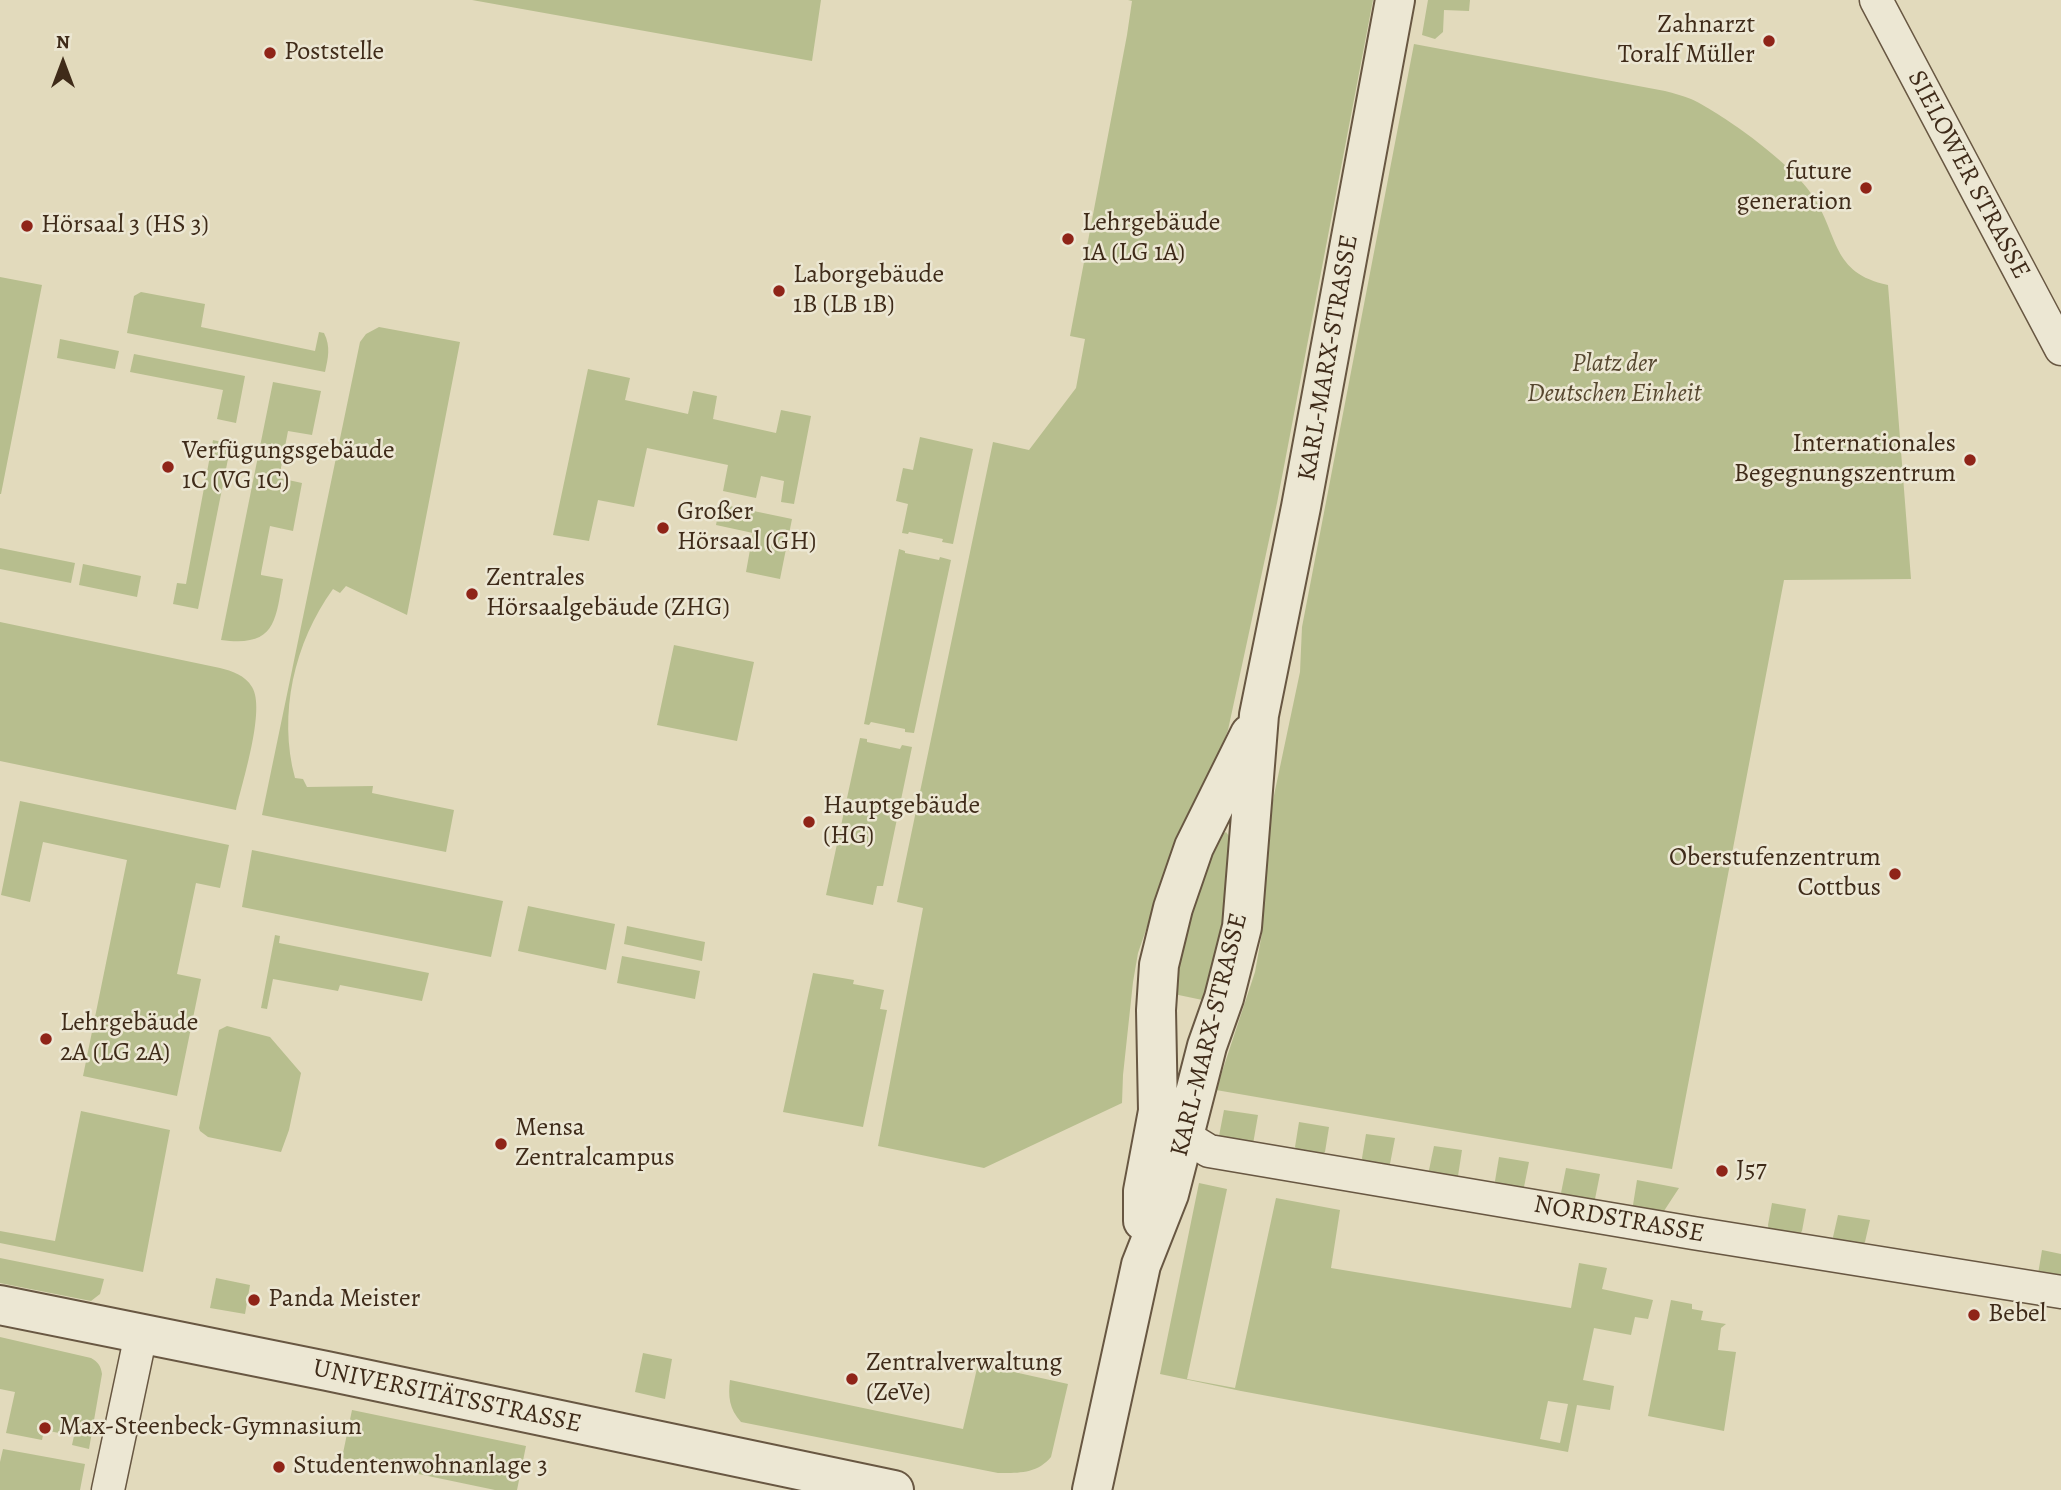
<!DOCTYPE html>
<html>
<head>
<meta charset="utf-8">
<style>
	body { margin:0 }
	#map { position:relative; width:2061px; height:1490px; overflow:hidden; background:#e2dabc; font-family:Alegreya,serif }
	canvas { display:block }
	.north { position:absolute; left:28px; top:28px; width:70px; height:70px; -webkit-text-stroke:5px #ece7d3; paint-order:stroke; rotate:0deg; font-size:19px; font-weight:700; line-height:28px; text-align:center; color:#3f2b19 }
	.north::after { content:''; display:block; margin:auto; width:24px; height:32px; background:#3f2b19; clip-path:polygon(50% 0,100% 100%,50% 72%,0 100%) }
</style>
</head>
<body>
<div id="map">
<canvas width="2061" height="1490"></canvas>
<div class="north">N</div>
</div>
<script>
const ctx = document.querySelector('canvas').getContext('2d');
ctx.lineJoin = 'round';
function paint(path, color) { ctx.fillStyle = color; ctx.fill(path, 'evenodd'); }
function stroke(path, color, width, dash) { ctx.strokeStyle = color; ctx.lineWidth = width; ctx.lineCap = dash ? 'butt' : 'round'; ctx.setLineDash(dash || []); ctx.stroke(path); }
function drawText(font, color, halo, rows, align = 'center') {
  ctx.font = font + ' Alegreya,serif'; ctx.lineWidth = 5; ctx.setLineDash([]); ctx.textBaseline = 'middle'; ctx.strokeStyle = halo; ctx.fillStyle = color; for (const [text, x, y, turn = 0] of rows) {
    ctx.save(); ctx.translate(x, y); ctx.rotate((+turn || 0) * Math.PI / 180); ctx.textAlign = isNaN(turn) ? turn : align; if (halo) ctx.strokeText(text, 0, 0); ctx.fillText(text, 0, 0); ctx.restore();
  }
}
const green = new Path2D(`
	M 472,0 L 821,0 L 812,61 Z
	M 1128,0 L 1373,0 L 1277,503 L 1228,730 L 1213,772 L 1165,875 L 1138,953 L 1133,982 L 1123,1075 L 1122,1103 L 984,1168 L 878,1146 L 923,908 L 897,902 L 993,442 L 1029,450 L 1076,388 L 1085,339 L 1070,336 L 1127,35 L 1132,1 Z
	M 1428,0 L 1470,0 L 1469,11 L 1444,10 L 1443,32 L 1435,39 L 1422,35 Z
	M 1414,44 L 1665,91 C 1674,93 1683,96 1691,99 C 1725,115 1792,164 1813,196 C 1839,236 1831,273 1888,285 L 1911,579 L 1784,580 L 1672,1169 L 1216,1090 L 1255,972 L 1262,933 L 1269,819 L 1300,672 L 1302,627 Z
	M 0,277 L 42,285 L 1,494 L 0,494 Z
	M 141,292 L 205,304 L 201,327 L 315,351 L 319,332 L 324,333 C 331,347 328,358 325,372 L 127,333 L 134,296 Z
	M 379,327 L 460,342 L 407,615 L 346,586 L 340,593 L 333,589 C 294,643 278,714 295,778 L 303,779 L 307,787 L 373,786 L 372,793 L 454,810 L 446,852 L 262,815 L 360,342 L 366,334 Z
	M 60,339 L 119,351 L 115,369 L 57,358 Z
	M 134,354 L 245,376 L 236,423 L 217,419 L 223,390 L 130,372 Z
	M 588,369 L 630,378 L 625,400 L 688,414 L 693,391 L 717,396 L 713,419 L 776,433 L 781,410 L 811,416 L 794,504 L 781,502 L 784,481 L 761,476 L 756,498 L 723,491 L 728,465 L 647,448 L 634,507 L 598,500 L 589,541 L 553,535 Z
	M 273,382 L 321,391 L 312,435 L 288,431 L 279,478 L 302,483 L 293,531 L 270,526 L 261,573 L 261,575 L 283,579 C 275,623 275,647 221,640 Z
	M 920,437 L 973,449 L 953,544 L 942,542 L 943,539 L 909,532 L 908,534 L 902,533 L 908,504 L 896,501 L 903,468 L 913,470 Z
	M 213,440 L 231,444 L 198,609 L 173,604 L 177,583 L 186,584 Z
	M 720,504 L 792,519 L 780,579 L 746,572 L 753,533 L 716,525 Z
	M 0,548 L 75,563 L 71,583 L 0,569 Z
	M 899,549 L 905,551 L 905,553 L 939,560 L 940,557 L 951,560 L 914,733 L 905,732 L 905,729 L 871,722 L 869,725 L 864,724 Z
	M 83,564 L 141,576 L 137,597 L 79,585 Z
	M 0,622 L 220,668 C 232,671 245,675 252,687 C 266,709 242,783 236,810 L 0,761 Z
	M 674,645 L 754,662 L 737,741 L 657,725 Z
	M 860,738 L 867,739 L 867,742 L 900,749 L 902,745 L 912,747 L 883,886 L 877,886 L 873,905 L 826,895 Z
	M 20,801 L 229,845 L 220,888 L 196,883 L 177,974 L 201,979 L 177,1096 L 83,1076 L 127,860 L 43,842 L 30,902 L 1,895 Z
	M 1226,832 L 1234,843 L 1235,859 L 1212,1002 L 1169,993 L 1172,970 L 1214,839 Z
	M 252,850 L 503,901 L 491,957 L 242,907 Z
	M 528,906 L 615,924 L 606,970 L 518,951 Z
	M 627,926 L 705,942 L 702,961 L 624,944 Z
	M 275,935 L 280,936 L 279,943 L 429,973 L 422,1001 L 340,985 L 338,991 L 273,979 L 267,1009 L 261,1008 Z
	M 622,956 L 700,971 L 695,999 L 617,983 Z
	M 813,973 L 854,980 L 853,984 L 884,990 L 880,1009 L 887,1010 L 863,1127 L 783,1112 Z
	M 227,1026 L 270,1037 L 301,1073 L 289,1130 L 281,1152 L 208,1137 L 200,1131 L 199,1128 L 219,1030 Z
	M 1224,1110 L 1258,1115 L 1253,1144 L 1223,1143 L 1219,1136 Z
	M 81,1111 L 170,1130 L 143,1272 L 0,1243 L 0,1231 L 55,1241 Z
	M 1299,1122 L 1329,1127 L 1325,1152 L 1321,1155 L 1298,1151 L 1295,1147 Z
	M 1366,1134 L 1395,1138 L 1390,1164 L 1387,1166 L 1363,1162 L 1362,1158 Z
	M 1434,1146 L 1462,1150 L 1458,1176 L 1454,1178 L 1431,1174 L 1429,1170 Z
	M 1499,1157 L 1529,1162 L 1524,1187 L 1521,1190 L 1497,1185 L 1495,1181 Z
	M 1566,1168 L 1600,1174 L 1595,1199 L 1593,1202 L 1563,1197 L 1561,1193 Z
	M 1637,1180 L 1679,1188 L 1662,1214 L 1634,1209 L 1633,1205 Z
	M 1199,1183 L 1227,1189 L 1187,1379 L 1235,1388 L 1276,1198 L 1340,1210 L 1331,1268 L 1571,1308 L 1579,1263 L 1607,1268 L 1602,1289 L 1653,1300 L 1648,1319 L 1635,1317 L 1631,1335 L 1594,1328 L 1583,1380 L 1614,1386 L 1610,1410 L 1577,1405 L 1568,1452 L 1241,1391 L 1160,1374 ZM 1548,1401 L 1568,1404 L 1560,1443 L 1540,1439 Z
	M 1772,1203 L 1806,1209 L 1802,1231 L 1797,1237 L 1769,1232 L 1768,1225 Z
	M 1838,1215 L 1870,1220 L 1865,1242 L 1862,1245 L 1835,1241 L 1833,1237 Z
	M 2042,1250 L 2061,1254 L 2061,1281 L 2038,1274 Z
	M 0,1258 L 104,1279 L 100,1294 L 91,1301 L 0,1283 Z
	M 216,1278 L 250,1285 L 245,1314 L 210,1308 Z
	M 1671,1300 L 1692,1304 L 1692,1309 L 1703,1311 L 1701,1320 L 1726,1324 L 1721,1328 L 1718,1350 L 1736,1352 L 1724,1431 L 1648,1416 Z
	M 0,1337 L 91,1358 C 98,1362 101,1366 102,1374 L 89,1449 L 72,1445 L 74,1436 L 44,1430 L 42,1440 L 6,1433 L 15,1392 L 0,1389 Z
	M 643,1353 L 672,1359 L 665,1399 L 635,1392 Z
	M 978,1364 L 1068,1384 L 1051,1457 C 1037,1474 1018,1473 998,1473 L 741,1422 C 729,1409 728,1396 730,1380 L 963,1429 Z
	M 352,1410 L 526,1446 L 517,1490 L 495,1490 L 342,1458 Z
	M 3,1449 L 85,1464 L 80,1490 L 0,1490 L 0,1462 Z`);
const minor = new Path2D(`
	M 1876,0 L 2061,349
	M 1185,1131 L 1191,1140 L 1209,1151 L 1693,1233 L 2061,1292
	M 108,1490 L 141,1334`);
const tertiary = new Path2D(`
	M 1143,1221 L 1143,1191 L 1158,1111 L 1156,1010 L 1159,965 L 1173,908 L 1194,847 L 1250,734
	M 0,1305 L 327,1371 L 894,1490
	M 1092,1490 L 1141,1265 L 1169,1194 L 1207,1046 L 1224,998 L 1242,927 L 1259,715 L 1301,507 L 1395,0`);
const markers = [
	[1769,41,7,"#8f2418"],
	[270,53,7,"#8f2418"],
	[1866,188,7,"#8f2418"],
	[27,226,7,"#8f2418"],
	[1068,239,7,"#8f2418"],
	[779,291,7,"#8f2418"],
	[1970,460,7,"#8f2418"],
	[168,467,7,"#8f2418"],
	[663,528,7,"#8f2418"],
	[472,594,7,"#8f2418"],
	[809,822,7,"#8f2418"],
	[1895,874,7,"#8f2418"],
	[46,1039,7,"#8f2418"],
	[501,1144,7,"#8f2418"],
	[1722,1171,7,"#8f2418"],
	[254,1300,7,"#8f2418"],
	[1974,1315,7,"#8f2418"],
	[852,1379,7,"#8f2418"],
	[45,1428,7,"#8f2418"],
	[279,1467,7,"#8f2418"]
];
const poiNames = [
	["Zahnarzt",1755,26,"right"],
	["Toralf Müller",1755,56,"right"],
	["Poststelle",284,53],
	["future",1852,173,"right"],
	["generation",1852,203,"right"],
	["Lehrgebäude",1082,224],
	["1A (LG 1A)",1082,254],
	["Hörsaal 3 (HS 3)",41,226],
	["Laborgebäude",793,276],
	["1B (LB 1B)",793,306],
	["Internationales",1956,445,"right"],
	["Begegnungszentrum",1956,475,"right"],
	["Verfügungsgebäude",182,452],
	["1C (VG 1C)",182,482],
	["Großer",677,513],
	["Hörsaal (GH)",677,543],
	["Zentrales",486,579],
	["Hörsaalgebäude (ZHG)",486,609],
	["Hauptgebäude",823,807],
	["(HG)",823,837],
	["Oberstufenzentrum",1881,859,"right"],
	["Cottbus",1881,889,"right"],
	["Lehrgebäude",60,1024],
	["2A (LG 2A)",60,1054],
	["Mensa",515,1129],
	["Zentralcampus",515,1159],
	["J57",1736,1171],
	["Panda Meister",268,1300],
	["Bebel",1988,1315],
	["Zentralverwaltung",866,1364],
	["(ZeVe)",866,1394],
	["Max-Steenbeck-Gymnasium",59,1428],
	["Studentenwohnanlage 3",293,1467]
];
const streetNames = [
	["SIELOWER STRASSE",1968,175,62],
	["KARL-MARX-STRASSE",1329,358,-80],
	["KARL-MARX-STRASSE",1210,1035,-76],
	["NORDSTRASSE",1619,1220,10],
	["UNIVERSITÄTSSTRASSE",447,1397,12]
];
const parkNames = [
	["Platz der",1614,365],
	["Deutschen Einheit",1614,395]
];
paint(green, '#b7be8e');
stroke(minor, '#685742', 35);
stroke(tertiary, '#685742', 42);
stroke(minor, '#ece7d3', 32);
stroke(tertiary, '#ece7d3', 38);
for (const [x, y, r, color] of markers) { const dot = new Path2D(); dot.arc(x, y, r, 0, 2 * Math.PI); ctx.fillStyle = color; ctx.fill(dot); stroke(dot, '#ece7d3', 2.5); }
drawText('26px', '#3f2b19', '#ece7d3', poiNames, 'left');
drawText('26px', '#3f2b19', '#ece7d3', streetNames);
drawText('italic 26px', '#574830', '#ece7d3', parkNames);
</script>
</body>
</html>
